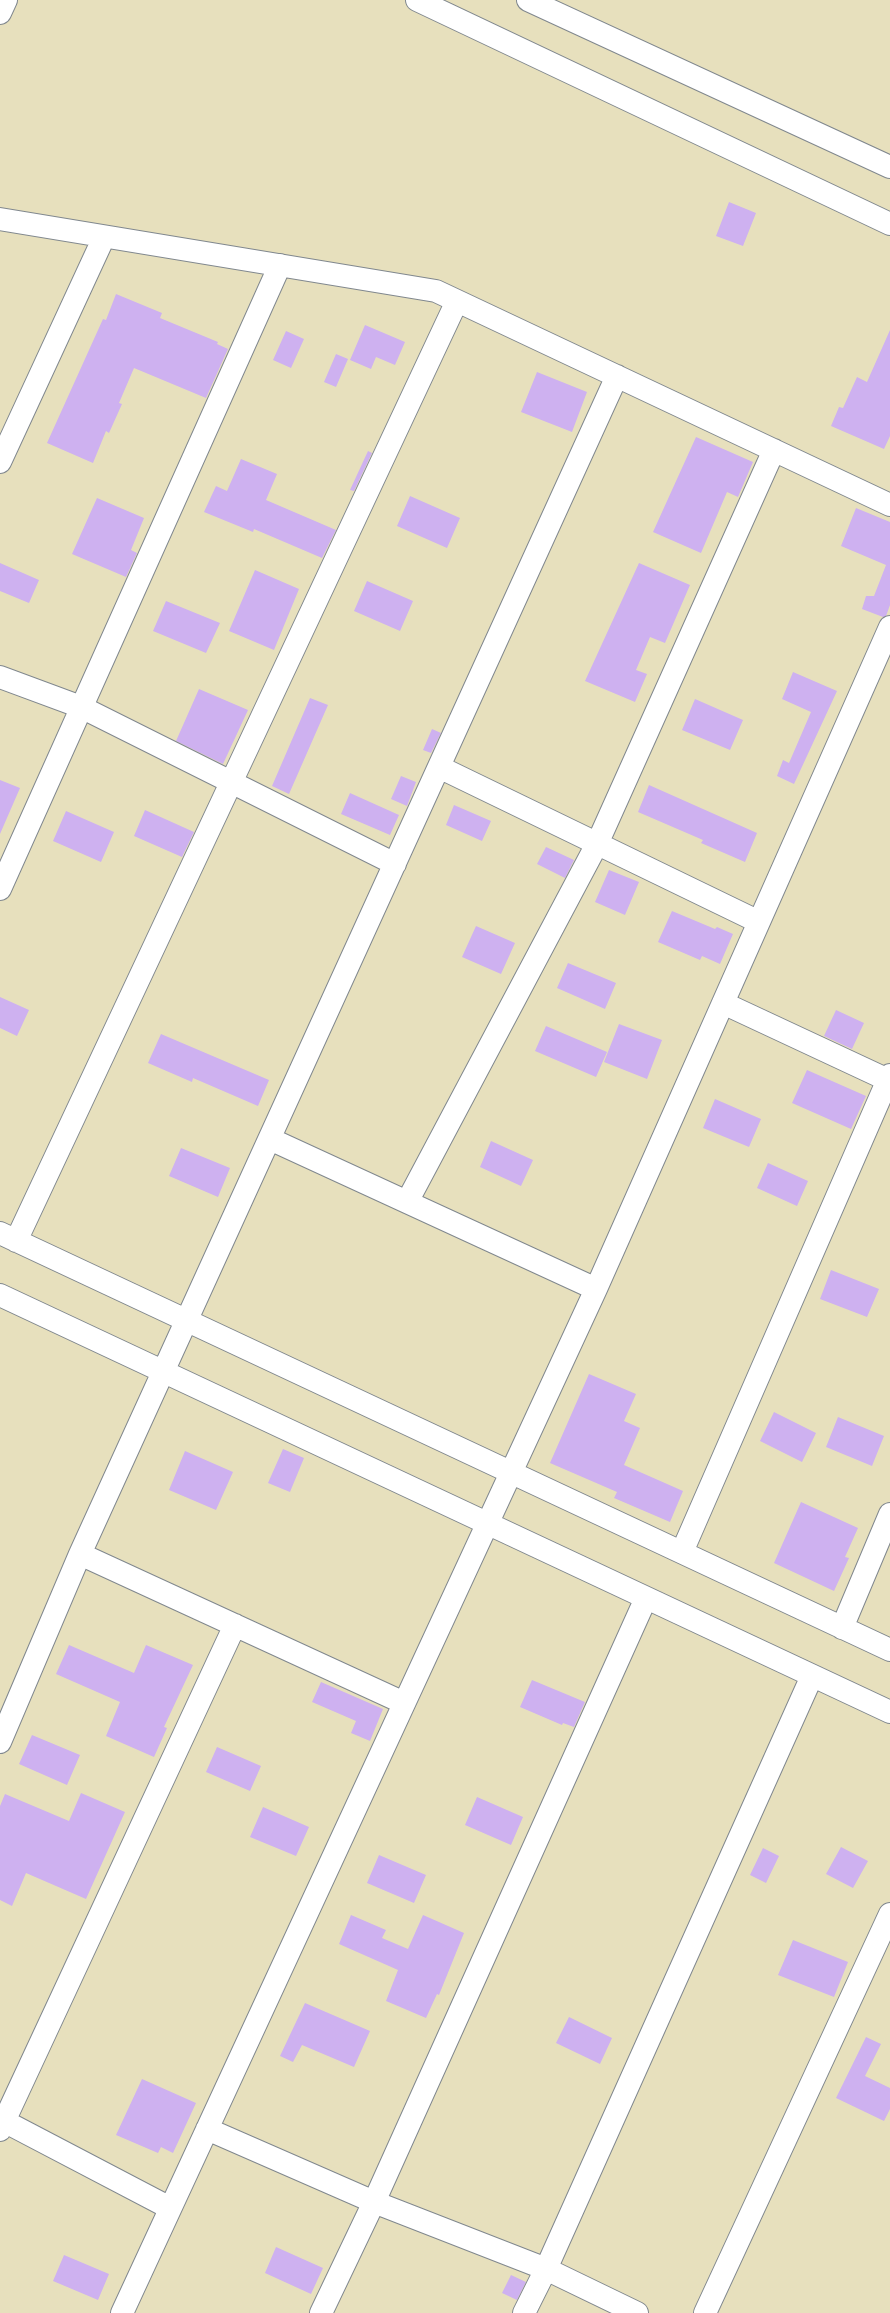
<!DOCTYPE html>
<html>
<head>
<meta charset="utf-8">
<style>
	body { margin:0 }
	canvas { display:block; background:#e7e0bd }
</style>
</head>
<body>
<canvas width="890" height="2313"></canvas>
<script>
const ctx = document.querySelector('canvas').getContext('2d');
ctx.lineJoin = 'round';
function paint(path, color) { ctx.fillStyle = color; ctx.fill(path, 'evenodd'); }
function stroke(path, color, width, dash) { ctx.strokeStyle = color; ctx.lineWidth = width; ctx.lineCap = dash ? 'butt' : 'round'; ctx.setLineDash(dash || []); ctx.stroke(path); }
const building = new Path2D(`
	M 729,202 L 756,213 L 743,246 L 716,236 Z
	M 116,294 L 162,313 L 160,318 L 218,342 L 217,344 L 228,349 L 206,398 L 134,368 L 119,403 L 122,404 L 109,433 L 106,431 L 93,463 L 47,443 L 103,319 L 106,320 Z
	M 365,325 L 405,342 L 395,365 L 376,357 L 371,369 L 350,360 Z
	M 890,330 L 890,436 L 884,449 L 831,426 L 839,407 L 843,408 L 857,377 L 867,382 Z
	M 286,331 L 304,339 L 291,368 L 273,360 Z
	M 336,354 L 348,359 L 336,387 L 324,382 Z
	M 537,372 L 587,392 L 572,432 L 521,412 Z
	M 696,437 L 753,462 L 738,497 L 727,492 L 701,553 L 653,532 Z
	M 368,451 L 372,453 L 354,491 L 350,490 Z
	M 241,459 L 277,474 L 266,500 L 336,530 L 322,558 L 254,529 L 253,532 L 204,512 L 216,486 L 227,491 Z
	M 410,496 L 460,518 L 447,548 L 397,526 Z
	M 97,498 L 144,518 L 131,550 L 137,553 L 126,577 L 72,554 Z
	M 856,508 L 890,522 L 890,605 L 886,616 L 883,617 L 862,609 L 866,596 L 874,596 L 886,565 L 841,546 Z
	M 0,563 L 39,580 L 29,603 L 0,591 Z
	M 639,563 L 690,585 L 665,643 L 650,637 L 636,670 L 647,674 L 635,702 L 585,681 Z
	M 255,570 L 299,589 L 274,650 L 229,631 Z
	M 367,581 L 413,601 L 400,631 L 354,611 Z
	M 166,601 L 220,623 L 206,653 L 153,631 Z
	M 793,672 L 837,691 L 794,784 L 777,776 L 783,760 L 789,763 L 811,712 L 782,699 Z
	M 199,689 L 248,710 L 223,764 L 176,741 Z
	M 310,698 L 328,705 L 289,794 L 272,786 Z
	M 695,699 L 743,720 L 730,750 L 682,730 Z
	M 432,729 L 441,733 L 431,753 L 423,750 Z
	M 401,776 L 416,782 L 407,806 L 391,799 Z
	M 0,780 L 20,788 L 0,834 Z
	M 649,785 L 757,833 L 745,862 L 701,843 L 703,840 L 638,812 Z
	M 350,793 L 399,815 L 390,835 L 341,814 Z
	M 454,805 L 491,821 L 482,841 L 446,825 Z
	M 145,810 L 194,832 L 182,857 L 134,836 Z
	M 66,811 L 114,832 L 101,862 L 53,841 Z
	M 546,847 L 574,860 L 565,878 L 537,864 Z
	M 609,870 L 639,882 L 625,915 L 595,902 Z
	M 672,911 L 715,929 L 717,927 L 733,934 L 720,964 L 702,956 L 700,960 L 658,942 Z
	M 476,926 L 515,943 L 501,974 L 462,957 Z
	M 568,963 L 616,983 L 605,1009 L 557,988 Z
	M 0,997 L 29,1010 L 17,1036 L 0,1028 Z
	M 836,1010 L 864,1023 L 852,1049 L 824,1036 Z
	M 619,1024 L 662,1040 L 647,1079 L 604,1062 Z
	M 546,1026 L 607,1052 L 596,1077 L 535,1051 Z
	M 161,1034 L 269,1080 L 258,1106 L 193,1078 L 192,1082 L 148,1063 Z
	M 807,1070 L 866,1096 L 851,1129 L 792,1103 Z
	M 715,1099 L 761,1119 L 749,1147 L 703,1128 Z
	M 491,1141 L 533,1160 L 521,1186 L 480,1167 Z
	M 181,1148 L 230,1168 L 218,1197 L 169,1176 Z
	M 768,1163 L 808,1181 L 797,1206 L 757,1188 Z
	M 831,1270 L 879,1289 L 867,1317 L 820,1299 Z
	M 589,1374 L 636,1394 L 624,1421 L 640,1428 L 624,1465 L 683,1491 L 670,1522 L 614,1498 L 617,1492 L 550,1463 Z
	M 774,1412 L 816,1433 L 802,1462 L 760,1441 Z
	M 838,1417 L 884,1436 L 872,1466 L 826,1447 Z
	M 283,1449 L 304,1458 L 290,1492 L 268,1483 Z
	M 185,1451 L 233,1472 L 216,1510 L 169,1490 Z
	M 801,1502 L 858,1528 L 845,1557 L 849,1558 L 834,1591 L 774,1563 Z
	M 69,1645 L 134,1673 L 146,1645 L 193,1665 L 164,1727 L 167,1728 L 154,1757 L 106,1736 L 120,1702 L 56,1674 Z
	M 532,1680 L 585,1702 L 574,1727 L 563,1723 L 562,1725 L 520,1707 Z
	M 321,1682 L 383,1709 L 370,1741 L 351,1733 L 356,1721 L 312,1702 Z
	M 32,1735 L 80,1755 L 67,1785 L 19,1764 Z
	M 217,1747 L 261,1766 L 250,1791 L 206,1772 Z
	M 81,1793 L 125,1812 L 86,1899 L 26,1873 L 12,1906 L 0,1900 L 0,1806 L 5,1794 L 69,1821 Z
	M 477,1797 L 523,1817 L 511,1845 L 465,1825 Z
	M 263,1807 L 309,1827 L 296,1856 L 250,1837 Z
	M 841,1847 L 868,1861 L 853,1888 L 826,1874 Z
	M 763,1848 L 779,1856 L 766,1883 L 750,1875 Z
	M 379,1855 L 426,1875 L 414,1903 L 367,1883 Z
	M 351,1915 L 386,1930 L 382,1938 L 408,1949 L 423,1915 L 464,1933 L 439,1995 L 437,1994 L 426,2018 L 386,2001 L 398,1970 L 339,1944 Z
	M 793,1940 L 848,1962 L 834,1997 L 778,1975 Z
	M 305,2003 L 370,2031 L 354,2067 L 302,2045 L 293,2062 L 280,2056 Z
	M 569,2017 L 612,2038 L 600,2064 L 556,2043 Z
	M 866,2037 L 881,2044 L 865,2076 L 890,2088 L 890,2109 L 884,2121 L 836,2098 Z
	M 142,2079 L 196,2103 L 173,2153 L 161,2147 L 158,2153 L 116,2135 Z
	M 276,2247 L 323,2268 L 311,2294 L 265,2273 Z
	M 64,2255 L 109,2274 L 98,2300 L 53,2281 Z
	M 511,2275 L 526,2282 L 517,2300 L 502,2293 Z`);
const minor = new Path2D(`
	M 417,0 L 890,224
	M 528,0 L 890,167
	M 0,13 L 6,0
	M 0,219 L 436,291 L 890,505
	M 0,462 L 104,237
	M 0,677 L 81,707 L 395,864
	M 439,767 L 759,922
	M 0,889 L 280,265
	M 723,1003 L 890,1081
	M 270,1139 L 596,1289
	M 407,1202 L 597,844 L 774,450
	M 0,1233 L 890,1650
	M 16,1241 L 457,301
	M 0,1295 L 890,1712
	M 682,1552 L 890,1075
	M 80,1554 L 404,1703
	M 842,1628 L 890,1514
	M 0,1742 L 80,1554 L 617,376
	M 0,2119 L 170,2208
	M 207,2129 L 374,2202 L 546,2269 L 637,2313
	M 0,2130 L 235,1625
	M 122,2313 L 596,1289 L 890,627
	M 321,2313 L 374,2202 L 646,1598
	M 524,2313 L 546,2269 L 812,1676
	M 705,2313 L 890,1914`);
paint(building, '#ceb1f0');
stroke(minor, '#81888e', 24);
stroke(minor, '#fff', 22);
</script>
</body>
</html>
